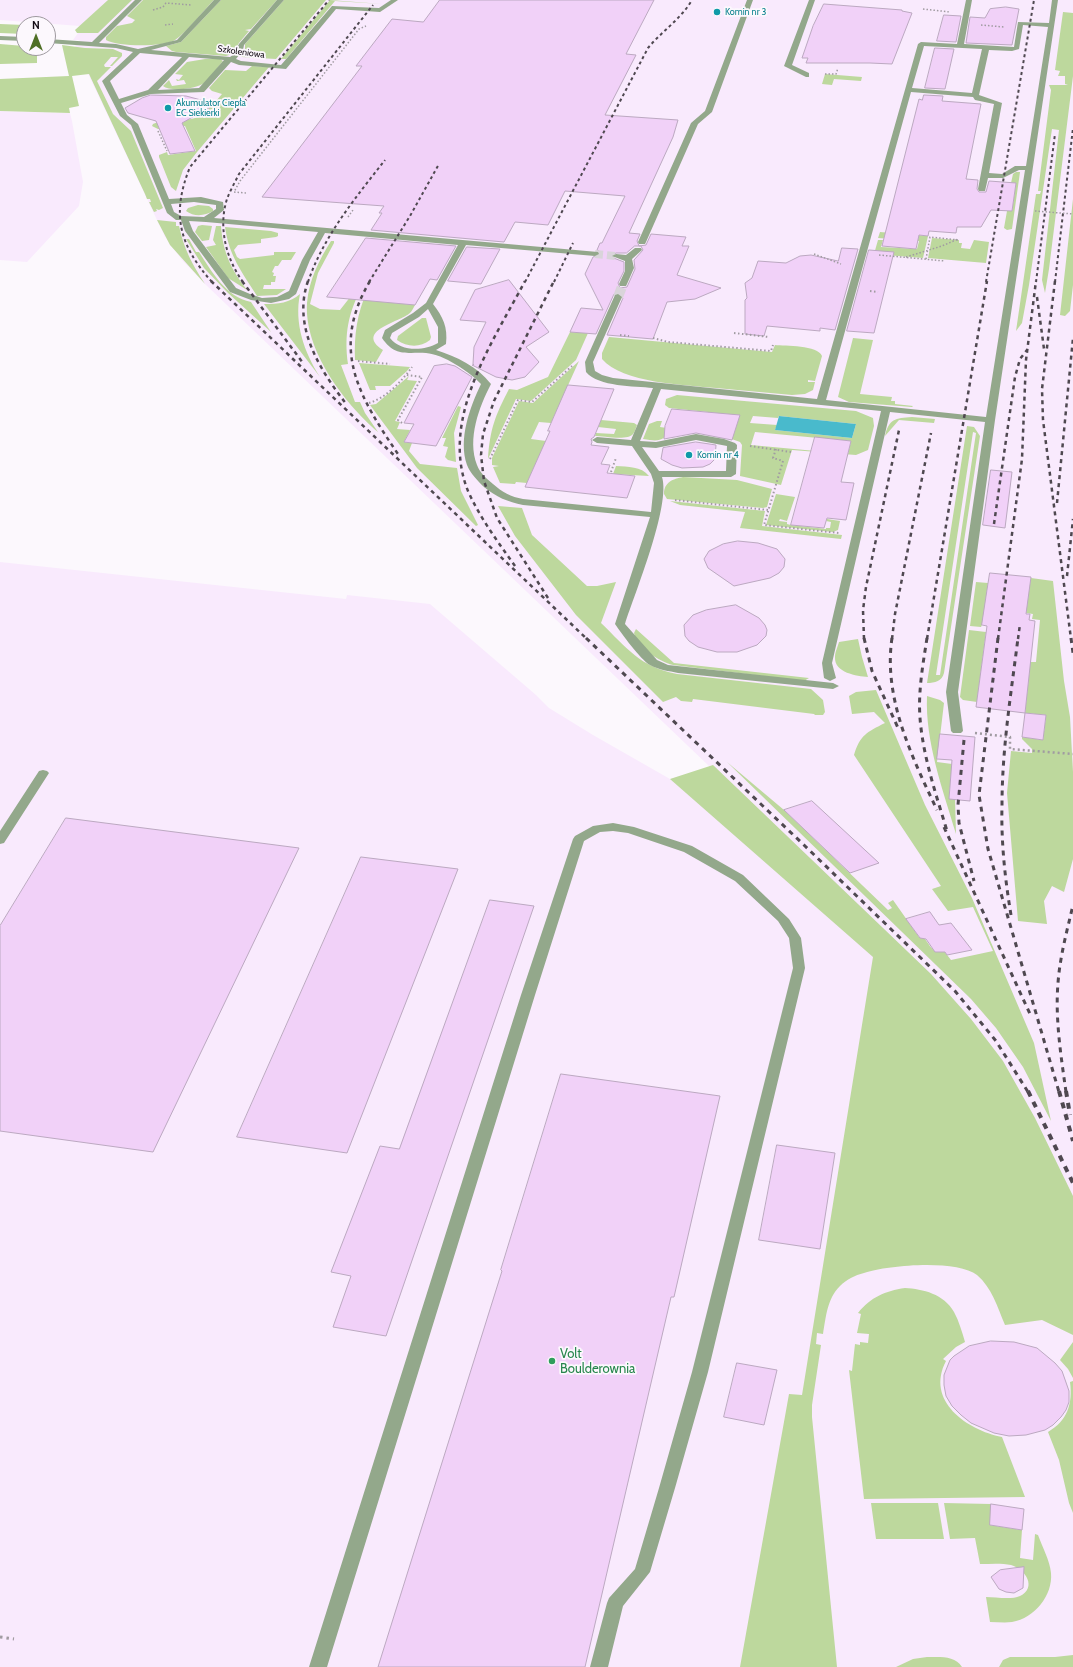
<!DOCTYPE html>
<html>
<head>
<meta charset="utf-8">
<style>
	body { margin:0 }
	#map { position:relative; width:1073px; height:1667px; overflow:hidden; background:#fcf8fd; font-family:Cabin,sans-serif }
	canvas { display:block }
	.north { position:absolute; left:16px; top:16px; width:40px; height:40px; box-sizing:border-box; background:#fcf8fd; border:1px solid #9e999f; border-radius:50%; rotate:0deg; font-size:11px; font-weight:700; line-height:16px; text-align:center; color:#120b13 }
	.north::after { content:''; display:block; margin:auto; width:14px; height:18px; background:#4f6f26; clip-path:polygon(50% 0,100% 100%,50% 72%,0 100%) }
</style>
</head>
<body>
<div id="map">
<canvas width="1073" height="1667"></canvas>
<div class="north">N</div>
</div>
<script>
const ctx = document.querySelector('canvas').getContext('2d');
ctx.lineJoin = 'round';
function paint(path, color) { ctx.fillStyle = color; ctx.fill(path, 'evenodd'); }
function stroke(path, color, width, dash) { ctx.strokeStyle = color; ctx.lineWidth = width; ctx.lineCap = dash ? 'butt' : 'round'; ctx.setLineDash(dash || []); ctx.stroke(path); }
function drawText(font, color, halo, rows, align = 'center') {
  ctx.font = font + ' Cabin,sans-serif'; ctx.lineWidth = 3.5; ctx.setLineDash([]); ctx.textBaseline = 'middle'; ctx.strokeStyle = halo; ctx.fillStyle = color; for (const [text, x, y, turn = 0] of rows) {
    ctx.save(); ctx.translate(x, y); ctx.rotate((+turn || 0) * Math.PI / 180); ctx.textAlign = isNaN(turn) ? turn : align; if (halo) ctx.strokeText(text, 0, 0); ctx.fillText(text, 0, 0); ctx.restore();
  }
}
const built = new Path2D(`
	M 0,0 L 1073,0 L 1073,1667 L 0,1667 L 0,562 L 346,599 L 347,595 L 430,604 L 536,695 L 549,708 L 593,735 L 670,779 L 710,767 L 205,284 L 182,260 L 165,237 L 75,46 L 80,40 L 73,40 L 78,33 L 75,30 L 80,26 L 0,20 Z
	M 0,111 L 70,113 L 72,121 L 83,182 L 79,206 L 27,262 L 0,260 Z`);
const green = new Path2D(`
	M 108,0 L 132,0 L 98,33 L 77,33 L 75,30 Z
	M 143,0 L 214,0 C 204,10 186,33 175,40 C 164,47 118,47 106,40 L 106,37 L 117,26 L 132,23 L 135,20 L 127,16 Z
	M 221,0 L 277,0 L 251,29 L 245,30 L 249,31 L 239,43 L 232,54 L 226,56 L 176,52 L 172,51 L 166,46 L 181,42 Z
	M 284,0 L 326,0 L 276,59 L 242,57 L 241,55 L 245,51 L 245,44 Z
	M 330,0 L 382,4 L 335,1 L 286,59 L 281,59 Z
	M 1063,12 L 1073,13 L 1073,76 L 1049,269 L 1045,293 L 1042,280 L 1059,130 L 1052,129 L 1029,285 L 1022,323 L 1016,331 L 1036,194 L 1040,194 L 1041,191 L 1038,191 L 1051,90 L 1049,85 L 1068,85 L 1065,84 L 1065,76 L 1058,76 L 1060,71 L 1055,70 Z
	M 0,24 L 24,25 L 24,34 L 0,33 Z
	M 0,44 L 24,46 L 24,48 L 42,48 L 37,50 L 37,63 L 0,64 Z
	M 62,45 L 85,48 L 113,49 L 122,53 L 122,56 L 112,66 L 110,66 L 118,57 L 111,57 L 104,65 L 105,67 L 111,67 L 97,81 L 113,114 L 131,131 L 163,208 L 159,210 L 156,209 L 157,211 L 154,212 L 149,202 L 151,202 L 150,199 L 147,199 L 145,194 L 89,74 L 72,76 L 79,106 L 69,108 L 70,113 L 0,111 L 0,79 L 69,76 Z
	M 205,59 L 220,59 L 223,61 C 217,68 211,77 204,83 C 197,89 170,92 163,86 L 169,80 L 172,86 L 186,84 L 184,80 L 177,81 L 176,79 L 179,80 L 183,75 L 175,74 L 187,62 Z
	M 252,66 L 269,67 L 197,152 L 183,170 L 176,191 L 171,187 L 159,157 L 159,155 L 167,152 L 168,155 L 196,151 L 185,126 L 158,129 L 152,126 L 153,124 C 170,117 195,126 209,109 L 208,102 L 216,101 L 222,94 L 212,91 L 209,88 L 225,70 L 246,71 Z
	M 825,74 L 862,77 L 861,81 L 834,79 L 832,85 L 822,84 Z
	M 1016,172 L 1020,172 L 1012,229 L 1007,230 L 1004,228 L 1007,211 L 1012,211 L 1016,183 L 1011,183 L 1013,174 Z
	M 1073,199 L 1073,285 L 1070,311 L 1065,316 L 1060,315 Z
	M 198,205 L 209,206 L 213,209 L 213,211 C 205,216 194,217 186,211 L 188,208 Z
	M 157,220 L 176,222 L 176,226 L 179,226 C 184,249 192,264 205,284 L 170,245 Z
	M 202,225 L 212,226 L 209,240 L 202,241 L 195,232 L 198,226 Z
	M 216,226 L 221,226 C 223,253 231,269 247,290 L 228,278 L 206,247 L 216,245 L 213,240 Z
	M 225,227 L 271,231 L 278,233 L 278,236 L 276,237 L 261,239 L 261,243 L 238,245 L 234,250 L 237,257 L 240,259 L 274,255 L 274,252 L 296,252 L 291,260 L 282,260 L 278,266 L 275,266 L 272,272 L 274,273 L 273,276 L 276,276 L 275,282 L 271,282 L 271,285 L 264,285 L 263,289 L 286,289 L 277,295 L 257,296 C 242,272 229,256 225,227 Z
	M 880,232 L 928,236 L 923,258 L 874,254 L 878,240 L 883,240 L 881,247 L 917,249 L 919,241 L 878,238 Z
	M 932,238 L 959,240 L 959,243 L 962,243 L 961,248 L 970,249 L 974,240 L 989,242 L 986,263 L 928,258 Z
	M 186,239 L 189,239 L 196,252 L 199,252 C 212,272 226,297 251,302 L 271,332 L 228,293 L 204,268 Z
	M 331,241 L 334,241 L 334,243 L 318,273 L 310,304 L 320,309 L 340,310 L 351,296 L 362,287 C 348,313 344,335 348,364 L 341,365 L 355,402 L 360,402 L 365,413 L 378,432 C 344,403 304,350 307,303 C 309,280 319,260 331,241 Z
	M 367,291 L 415,305 C 414,307 412,311 410,313 C 400,322 354,331 383,350 L 376,362 L 355,360 C 354,335 357,314 367,291 Z
	M 300,294 C 294,323 304,352 320,377 L 264,304 C 278,304 290,303 300,294 Z
	M 422,318 L 426,318 L 431,337 L 430,340 C 420,348 407,347 397,340 L 398,336 Z
	M 570,332 L 588,333 L 576,360 L 531,401 L 516,399 L 488,459 C 490,429 495,416 509,389 L 517,390 L 548,377 Z
	M 609,337 L 772,352 L 775,345 C 785,346 818,345 822,356 L 815,381 L 808,380 L 808,382 L 815,382 L 813,390 L 805,394 L 792,395 C 767,393 741,390 716,388 C 685,385 622,383 602,359 L 602,353 Z
	M 853,338 L 873,340 L 860,394 L 892,397 L 891,401 L 895,401 L 895,404 L 913,406 L 912,407 L 849,402 L 838,397 Z
	M 579,361 L 551,423 L 539,422 L 531,439 L 546,441 L 527,483 L 516,482 L 515,484 L 500,483 L 493,467 L 499,466 L 492,465 L 492,458 L 519,401 L 533,403 Z
	M 359,363 L 410,367 L 407,371 L 390,386 L 375,386 L 376,390 L 370,390 Z
	M 409,376 L 407,380 L 417,381 L 395,421 L 400,422 L 397,429 L 410,430 L 404,442 L 412,443 L 409,451 L 420,464 L 457,468 L 461,491 L 478,525 L 476,526 L 417,468 L 370,405 L 376,404 Z
	M 677,395 L 856,411 L 873,418 L 874,426 L 868,450 L 856,455 L 792,450 L 781,485 L 740,476 L 742,445 L 740,442 L 704,429 L 708,412 L 669,408 L 665,405 L 666,399 ZM 753,416 L 778,418 L 779,416 L 856,424 L 852,438 L 775,430 L 777,425 L 750,423 ZM 755,432 L 850,441 L 851,441 L 848,454 L 751,445 Z
	M 458,406 L 461,407 L 454,433 L 456,462 L 448,460 L 445,457 L 448,447 L 443,446 L 446,438 L 442,438 Z
	M 912,417 L 935,419 L 934,423 L 899,420 L 885,436 C 889,419 895,418 912,417 Z
	M 601,420 L 634,423 L 637,425 C 636,427 635,432 633,434 C 628,441 603,436 595,436 L 596,433 L 614,434 L 616,429 L 598,427 Z
	M 657,421 L 662,421 L 660,427 L 674,429 C 662,441 660,442 643,439 L 649,424 Z
	M 967,426 L 974,427 L 980,436 L 944,673 C 942,681 935,683 927,683 ZM 973,432 L 976,433 L 940,675 L 936,675 Z
	M 616,466 C 628,467 641,466 649,476 L 613,474 Z
	M 683,477 L 737,480 L 772,489 L 767,507 L 763,508 L 667,499 L 664,494 C 664,482 673,479 683,477 Z
	M 776,494 L 795,497 L 787,521 L 780,519 L 779,521 L 787,522 L 787,524 L 791,525 L 826,529 L 826,528 L 830,528 L 831,522 L 826,521 L 827,519 L 840,521 L 838,530 L 833,532 L 766,525 Z
	M 670,501 L 765,511 L 762,526 L 842,535 L 841,539 L 740,528 L 745,512 L 680,505 Z
	M 498,506 L 522,508 L 532,535 L 587,586 L 597,586 L 616,582 L 601,623 C 627,648 640,667 677,674 L 811,689 L 823,700 L 825,712 L 823,715 L 815,715 L 814,714 L 693,699 L 692,702 L 681,701 L 676,697 L 663,702 L 576,615 L 515,536 Z
	M 1031,578 L 1053,581 L 1064,681 L 1070,717 L 1073,772 L 1073,859 L 1064,892 L 1052,886 L 1044,901 L 1047,924 L 1018,921 L 1007,793 L 1011,751 L 1032,753 L 1032,749 L 1022,739 L 1022,737 L 1043,740 L 1046,715 L 1025,713 L 1030,662 L 1036,662 L 1040,620 L 1032,619 L 1033,614 L 1019,612 Z
	M 976,582 L 988,583 L 982,625 L 981,627 L 970,626 Z
	M 636,629 L 674,663 L 809,678 L 804,681 L 673,665 C 659,661 638,649 634,633 Z
	M 969,630 L 986,632 L 977,702 L 963,700 L 960,697 Z
	M 858,639 L 862,657 L 868,677 C 857,676 834,673 835,657 C 835,652 838,646 839,642 Z
	M 876,690 L 925,805 L 972,898 L 1034,1043 L 1051,1121 L 1023,1067 L 996,1028 L 971,999 L 727,762 L 784,810 L 888,910 L 892,908 L 888,903 L 893,900 L 919,937 L 925,939 C 931,947 933,954 944,951 L 951,960 L 993,951 L 973,907 L 948,911 L 932,889 L 941,886 L 854,755 C 860,735 867,732 885,723 L 874,712 L 852,714 L 849,696 L 856,692 Z
	M 927,696 L 940,700 L 944,703 L 937,762 L 952,764 L 949,798 L 955,799 L 956,834 C 943,790 925,742 927,696 Z
	M 713,765 L 931,974 L 971,1019 L 1003,1061 L 1035,1118 L 1073,1196 L 1073,1335 L 1042,1320 L 1005,1325 C 997,1306 992,1288 977,1275 C 957,1259 887,1265 864,1273 C 855,1275 846,1280 840,1286 C 827,1299 826,1317 823,1334 L 817,1333 L 816,1344 L 821,1345 L 812,1405 L 812,1417 L 837,1667 L 740,1667 L 789,1394 L 802,1395 L 873,957 L 670,779 Z
	M 905,1288 C 923,1289 944,1294 954,1312 C 959,1321 962,1332 965,1342 L 956,1347 L 943,1359 L 946,1361 C 925,1401 967,1430 1002,1437 L 1025,1497 L 864,1499 L 849,1370 L 852,1371 L 855,1344 L 860,1345 L 860,1342 L 868,1343 L 869,1334 L 857,1333 L 861,1314 L 858,1313 C 871,1297 885,1291 905,1288 Z
	M 1073,1342 L 1073,1378 L 1068,1369 L 1060,1360 Z
	M 1073,1381 L 1073,1513 L 1069,1503 L 1059,1460 L 1048,1432 C 1067,1421 1073,1404 1070,1382 Z
	M 871,1503 L 938,1503 L 944,1539 L 876,1539 Z
	M 944,1503 L 991,1504 L 990,1525 L 1022,1530 L 1020,1558 L 1033,1560 L 1035,1534 L 1038,1535 C 1042,1546 1050,1561 1051,1573 C 1053,1595 1035,1618 1012,1622 C 1005,1623 997,1622 990,1622 L 986,1597 C 996,1597 1011,1600 1020,1596 C 1037,1588 1026,1569 1011,1565 C 1002,1563 990,1564 980,1564 L 975,1538 L 950,1539 Z
	M 1073,1655 L 1073,1667 L 999,1667 L 1003,1660 L 1010,1657 L 1055,1657 Z
	M 927,1657 C 939,1657 955,1655 962,1667 L 896,1667 L 913,1659 Z`);
const water = new Path2D(`
	M 779,416 L 856,424 L 852,438 L 775,430 Z`);
const building = new Path2D(`
	M 440,0 L 654,0 L 626,54 L 636,55 L 605,115 L 678,120 L 673,137 L 629,233 L 640,234 L 637,241 L 639,246 L 646,245 L 651,234 L 686,237 L 682,246 L 689,246 L 677,275 L 721,288 L 695,299 L 667,302 L 653,339 L 607,335 L 623,298 L 618,293 L 614,294 L 596,334 L 570,332 L 581,308 L 603,310 L 585,274 L 593,257 L 600,254 L 599,251 L 597,250 L 600,243 L 602,243 L 625,196 L 565,191 L 548,225 L 515,222 L 504,242 L 371,230 L 382,213 L 379,213 L 384,206 L 262,197 L 362,66 L 356,66 L 392,19 L 423,22 ZM 635,246 L 641,246 L 643,250 L 634,260 L 635,269 L 627,287 L 620,288 L 618,283 L 624,271 L 624,262 L 611,257 L 611,256 L 616,253 L 626,253 Z
	M 824,4 L 902,10 L 902,11 L 912,13 L 892,64 L 870,63 L 806,63 L 808,58 L 802,58 L 813,26 Z
	M 1006,7 L 1019,9 L 1012,45 L 966,43 L 970,17 L 985,18 L 990,9 Z
	M 944,15 L 961,16 L 956,42 L 937,41 Z
	M 935,48 L 954,49 L 945,89 L 925,88 Z
	M 151,95 L 186,96 L 216,104 L 182,123 L 195,151 L 170,154 L 156,121 L 128,113 L 125,108 L 142,98 Z
	M 924,95 L 943,96 L 942,101 L 981,104 L 966,179 L 978,180 L 977,189 L 979,192 L 986,192 L 989,181 L 1016,183 L 1012,211 L 991,210 L 981,227 L 957,227 L 956,233 L 929,231 L 928,236 L 919,235 L 916,249 L 882,246 L 919,99 L 922,100 Z
	M 366,238 L 456,246 L 437,280 L 430,279 L 415,305 L 327,297 Z
	M 467,247 L 500,249 L 481,284 L 448,281 Z
	M 842,248 L 858,249 L 835,330 L 820,328 L 820,331 L 767,326 L 764,336 L 745,334 L 745,300 L 747,298 L 745,283 L 752,278 L 758,261 L 786,263 L 800,256 L 811,255 L 838,261 Z
	M 869,250 L 894,252 L 874,333 L 847,331 Z
	M 509,280 L 549,332 L 526,347 L 539,362 L 525,377 L 512,380 L 496,377 L 472,365 L 474,365 L 473,364 L 474,347 L 486,322 L 460,320 L 475,290 Z
	M 447,364 L 455,366 L 472,377 L 436,446 L 404,442 L 414,424 L 404,423 L 434,366 Z
	M 568,385 L 614,389 L 594,437 L 591,439 L 592,442 L 591,445 L 609,447 L 601,464 L 610,465 L 607,473 L 635,476 L 627,498 L 525,487 L 550,431 L 548,431 Z
	M 672,409 L 740,415 L 732,440 L 696,433 L 664,439 L 665,426 Z
	M 815,437 L 851,441 L 841,482 L 854,483 L 846,520 L 827,518 L 824,528 L 791,525 Z
	M 696,442 L 716,445 L 715,459 L 710,464 L 703,467 L 682,468 L 672,465 L 661,459 L 663,448 Z
	M 991,470 L 1012,472 L 1005,528 L 983,525 Z
	M 738,541 L 758,543 L 777,549 L 785,559 L 784,567 L 779,573 L 770,578 L 734,586 L 708,568 L 704,559 L 709,551 L 723,544 Z
	M 990,573 L 1031,577 L 1026,614 L 1030,614 L 1029,620 L 1035,621 L 1025,713 L 1046,715 L 1043,740 L 1022,737 L 1025,713 L 976,707 L 987,626 L 982,625 Z
	M 736,605 L 759,618 L 765,625 L 767,630 L 766,636 L 757,645 L 737,652 L 717,652 L 698,647 L 689,641 L 685,636 L 684,625 L 693,615 L 706,610 Z
	M 940,734 L 975,737 L 970,801 L 949,799 L 952,760 L 937,759 Z
	M 812,801 L 879,863 L 850,873 L 784,810 Z
	M 66,818 L 299,848 L 153,1152 L 0,1131 L 0,926 Z
	M 361,857 L 458,869 L 347,1153 L 237,1137 Z
	M 490,900 L 534,906 L 386,1336 L 333,1327 L 351,1276 L 331,1272 L 380,1146 L 399,1149 Z
	M 930,912 L 939,925 L 951,923 L 972,950 L 947,955 L 945,952 L 935,952 L 926,939 L 920,938 L 906,919 Z
	M 561,1074 L 720,1096 L 674,1297 L 671,1297 L 585,1667 L 378,1667 L 502,1271 L 501,1270 Z
	M 777,1145 L 835,1153 L 820,1249 L 759,1240 Z
	M 991,1341 L 1014,1342 L 1037,1348 L 1055,1363 L 1062,1371 L 1069,1391 L 1069,1402 L 1066,1410 L 1061,1417 L 1053,1425 L 1045,1430 L 1026,1435 L 1009,1436 L 994,1433 L 971,1423 L 961,1415 L 952,1406 L 946,1396 L 944,1385 L 944,1375 L 950,1360 L 954,1356 L 969,1346 Z
	M 737,1363 L 777,1370 L 764,1425 L 724,1417 Z
	M 991,1504 L 1024,1509 L 1022,1530 L 990,1525 Z
	M 1024,1567 L 1023,1588 L 1014,1593 L 1006,1592 L 999,1589 L 991,1577 L 1000,1570 Z`);
const minorTunnelFar1 = new Path2D(`
	M 595,254 L 616,256`);
const minorTunnel = new Path2D(`
	M 618,297 L 623,284`);
const pathFar3 = new Path2D(`
	M 923,9 L 950,12
	M 153,10 L 163,7 L 166,3 L 191,5
	M 165,25 L 173,24
	M 981,25 L 1004,27
	M 825,74 L 836,74 L 838,68
	M 158,131 L 167,151
	M 246,193 L 234,192 L 240,181 L 359,29 L 366,26
	M 348,217 L 353,210
	M 814,254 L 841,264
	M 879,255 L 945,261
	M 906,257 L 942,246 L 958,239
	M 926,259 L 930,237 L 959,240`);
const pathFar2 = new Path2D(`
	M 870,291 L 878,292
	M 734,333 L 769,337
	M 620,335 L 629,336
	M 653,338 L 668,342 L 771,351 L 773,345
	M 358,361 L 390,364
	M 369,403 C 386,398 402,381 412,367
	M 402,423 L 398,420 L 422,377 L 406,375
	M 750,446 L 791,452
	M 776,449 L 773,458 L 783,461 L 764,525 L 839,533
	M 490,459 L 518,400 L 532,402 L 572,366
	M 611,472 L 616,458
	M 675,500 L 768,510`);
const pathFar1 = new Path2D(`
	M 975,733 L 1010,737 L 1010,749 L 1073,754`);
const path = new Path2D(`
	M 0,1637 L 14,1639`);
const minor = new Path2D(`
	M 135,0 L 142,0 L 99,43 L 116,44 L 138,49 L 177,40 L 214,0 L 221,0 L 181,42 L 151,50 L 230,57 L 233,55 L 239,44 L 277,0 L 284,0 L 244,45 L 243,50 L 236,59 L 241,61 L 281,65 L 332,6 L 379,8 L 391,0 L 398,0 L 380,12 L 336,9 L 286,69 L 239,65 L 231,62 L 204,92 L 151,94 L 121,103 L 127,115 L 138,124 L 169,199 L 201,197 L 223,202 L 224,210 L 214,218 L 598,252 L 599,254 L 595,256 L 466,245 L 433,304 C 443,317 448,327 446,344 L 436,350 C 457,357 477,366 491,384 C 479,407 467,439 477,465 C 480,473 487,479 493,484 C 502,492 511,497 523,499 L 651,512 L 654,483 L 651,474 L 632,446 L 597,443 L 592,440 L 597,437 L 631,440 L 653,388 C 634,386 599,387 586,372 L 585,362 L 615,295 L 618,294 L 622,297 L 593,362 L 595,371 L 602,375 L 613,378 L 817,399 L 918,44 L 921,42 L 957,44 L 966,0 L 972,0 L 964,44 L 1014,47 L 1018,22 L 1049,23 L 1052,0 L 1058,0 L 995,420 L 958,692 L 963,731 L 961,733 L 953,733 L 951,731 L 946,692 L 985,422 L 890,412 L 832,663 L 836,678 L 830,681 L 824,678 L 822,663 L 881,411 L 661,389 L 640,441 L 656,442 L 696,434 L 724,439 L 735,443 L 737,445 L 736,474 L 731,477 L 662,477 C 671,505 635,593 625,624 L 657,660 L 668,665 L 833,683 L 839,686 L 833,689 L 678,673 C 669,671 659,670 650,665 C 640,659 622,634 615,624 L 650,517 L 523,505 C 508,502 496,497 484,487 C 478,481 470,473 467,465 C 458,439 470,407 481,384 C 470,372 443,354 426,353 C 406,352 395,357 382,338 L 385,330 L 413,313 L 426,303 L 458,245 L 325,233 L 310,260 L 296,294 L 289,299 L 271,303 L 251,300 L 230,292 L 185,231 L 181,220 L 176,220 L 167,213 L 131,125 L 120,116 L 102,81 L 133,52 L 116,48 L 48,43 L 48,39 L 92,42 ZM 1023,25 L 1048,27 L 1026,166 L 1015,166 L 1002,174 L 989,173 L 1002,103 L 979,95 L 989,50 L 1012,51 L 1019,49 ZM 924,46 L 982,49 L 972,93 L 912,88 ZM 140,53 L 182,57 L 148,90 L 119,99 L 110,81 ZM 189,57 L 224,60 L 199,88 L 158,90 ZM 911,92 L 973,97 L 975,100 L 994,104 L 978,189 L 979,191 L 985,191 L 988,178 L 1003,178 L 1019,170 L 1025,170 L 986,417 L 826,400 ZM 194,202 L 216,205 L 216,209 L 204,217 L 181,216 L 174,212 L 171,204 ZM 189,221 L 206,222 L 318,232 L 302,260 L 289,291 L 277,297 L 262,298 L 250,294 L 236,288 L 193,231 ZM 428,309 L 438,327 L 438,343 C 424,351 401,352 390,338 L 392,333 L 419,317 ZM 696,440 L 727,446 L 726,471 L 659,471 L 642,447 L 656,448 Z
	M 747,0 L 753,0 L 712,112 L 698,124 L 646,242 L 645,244 L 639,244 L 638,242 L 691,123 L 705,111 Z
	M 809,0 L 815,0 L 792,65 L 809,73 L 809,77 L 806,77 L 784,66 Z
	M 0,36 L 24,37 L 24,41 L 0,40 Z
	M 635,248 L 641,248 L 642,250 L 632,259 L 634,268 L 627,284 L 626,286 L 620,286 L 619,284 L 625,271 L 625,261 L 612,256 L 616,254 L 626,255 Z
	M 43,770 L 47,771 L 49,773 L 4,843 L 0,844 L 0,831 L 39,771 Z
	M 613,823 L 634,827 L 692,846 L 743,875 L 789,919 L 801,938 L 805,968 L 708,1372 L 675,1488 L 650,1572 L 623,1606 L 608,1667 L 590,1667 L 607,1603 L 609,1598 L 635,1569 L 659,1488 L 692,1372 L 793,968 L 789,938 L 778,921 L 735,881 L 684,852 L 628,833 L 613,831 L 600,832 L 584,841 L 535,995 L 327,1667 L 309,1667 L 521,995 L 573,839 L 575,836 L 593,826 Z`);
const railFar3 = new Path2D(`
	M 212,282 C 179,245 171,214 190,167 L 329,0
	M 243,282 C 226,259 218,227 227,199 C 230,191 235,182 239,174 L 373,5
	M 308,282 C 323,237 356,197 385,160
	M 369,282 L 410,216 L 439,164
	M 525,282 L 648,48 C 662,31 681,19 692,0
	M 554,282 L 573,243
	M 986,282 L 1034,0
	M 1036,282 L 1055,134
	M 1055,282 L 1073,128`);
const railFar2 = new Path2D(`
	M 211,281 L 587,639
	M 242,281 L 303,363
	M 308,281 C 292,327 320,370 347,405
	M 370,281 C 329,350 360,398 400,457
	M 1055,281 L 1042,389 L 1043,420 L 1071,639
	M 1037,297 L 1044,349
	M 1057,503 L 1073,338
	M 994,524 L 1015,377 L 1020,359 L 1027,350
	M 515,566 C 498,542 480,518 468,491 C 439,419 493,342 525,281
	M 1067,576 L 1073,519
	M 548,598 L 497,518 L 484,481 L 481,455 L 483,434 L 494,401 L 554,281
	M 864,639 L 863,610 L 866,587 L 899,430
	M 892,639 L 895,614 L 931,433
	M 927,639 L 987,281
	M 998,639 L 1022,459 L 1026,360 L 1036,281
	M 1018,639 L 1020,624`);
const railFar1 = new Path2D(`
	M 586,638 L 805,846 L 955,991 L 996,1041 L 1028,1092
	M 864,638 L 872,671 L 899,730
	M 892,638 C 883,698 912,757 937,810
	M 927,638 C 923,664 918,691 920,718 C 923,757 936,794 947,831
	M 998,638 L 979,795 L 988,849 L 1059,1092
	M 1071,638 L 1073,653
	M 964,740 L 958,805 L 959,823 L 974,881
	M 944,827 L 1030,1014
	M 1011,915 C 1005,879 1001,842 1002,805 C 1002,749 1011,694 1018,638
	M 1066,1092 C 1061,1056 1055,1019 1058,983 C 1060,956 1067,931 1073,905`);
const rail = new Path2D(`
	M 1028,1091 L 1073,1183
	M 1059,1091 L 1073,1141
	M 1066,1091 L 1070,1115`);
const pathBridge = new Path2D(`
	M 1035,211 L 1073,214`);
const markers = [
	[717,12,4,"#0f9aa8"],
	[168,108,4,"#0f9aa8"],
	[689,455,4,"#0f9aa8"],
	[552,1361,4,"#2e9e5b"]
];
const farCulturenames = [
	["Komin nr 3",725,12],
	["Akumulator Ciepła",176,103],
	["EC Siekierki",176,113],
	["Komin nr 4",697,455]
];
const farStreetnames = [
	["Szkoleniowa",241,52,8]
];
const nearLeisurenames = [
	["Volt",560,1354],
	["Boulderownia",560,1369]
];
paint(built, '#f9eafd');
paint(green, '#bdd89d');
paint(water, '#49bacc');
paint(building, '#f1d1f8');
stroke(building, '#bca9c1', 1);
stroke(minorTunnelFar1, '#d9d4da', 8, [8, 4]);
stroke(minorTunnel, '#d9d4da', 10, [10, 5]);
stroke(pathFar3, '#a09ba1', 1.5, [1.5, 2]);
stroke(pathFar2, '#a09ba1', 2, [1.5, 2.5]);
stroke(pathFar1, '#a09ba1', 2.5, [2, 3]);
stroke(path, '#a09ba1', 3, [2.5, 4]);
paint(minor, '#93a88b');
stroke(railFar3, '#4f4850', 2, [3, 3]);
stroke(railFar2, '#4f4850', 2.5, [4, 4]);
stroke(railFar1, '#4f4850', 3, [5, 5]);
stroke(rail, '#4f4850', 4, [6, 6]);
stroke(pathBridge, '#a09ba1', 1.5, [1.5, 2]);
for (const [x, y, r, color] of markers) { const dot = new Path2D(); dot.arc(x, y, r, 0, 2 * Math.PI); ctx.fillStyle = color; ctx.fill(dot); stroke(dot, '#fcf8fd', 1.5); }
drawText('9px', '#0d838f', '#fcf8fd', farCulturenames, 'left');
drawText('9px', '#120b13', '#fcf8fd', farStreetnames);
drawText('13px', '#27864d', '#fcf8fd', nearLeisurenames, 'left');
</script>
</body>
</html>
